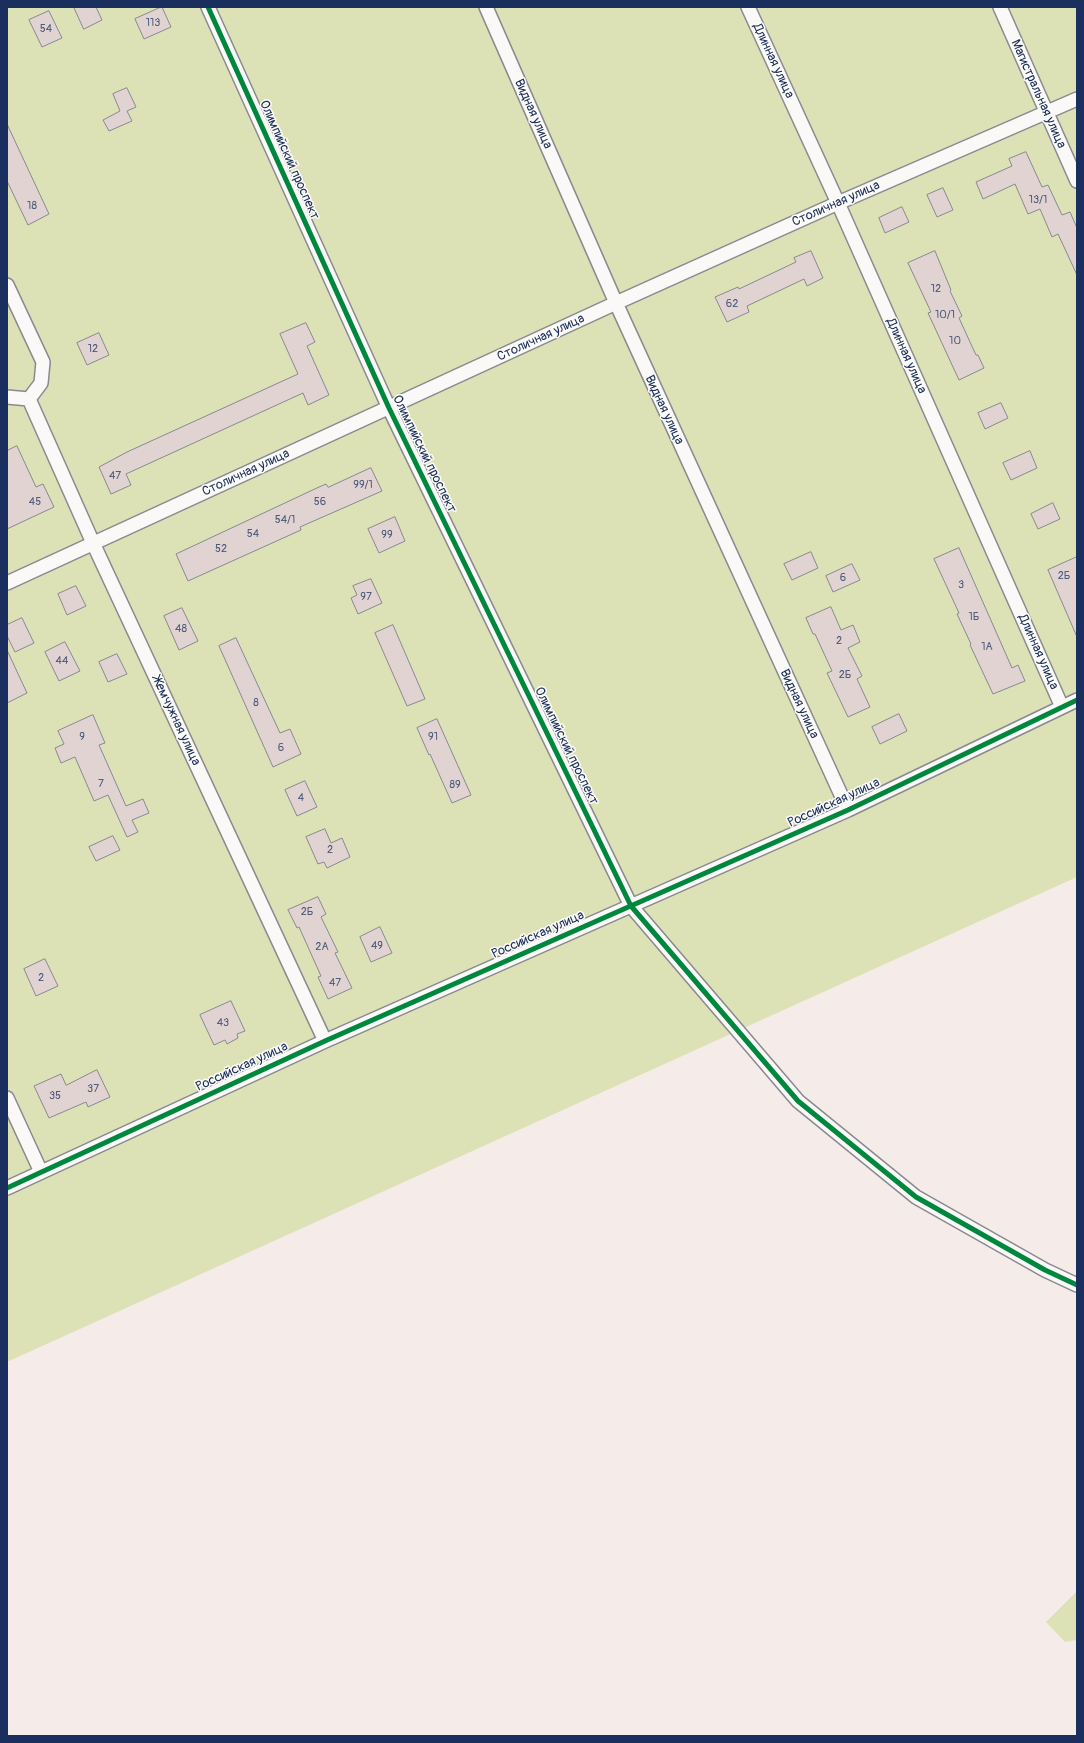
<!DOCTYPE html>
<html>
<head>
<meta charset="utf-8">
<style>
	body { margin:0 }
	#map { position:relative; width:1084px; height:1743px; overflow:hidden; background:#f5ece9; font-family:Pangolin,sans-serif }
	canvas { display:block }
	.frame { position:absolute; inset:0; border:8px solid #1b2f5e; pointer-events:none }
</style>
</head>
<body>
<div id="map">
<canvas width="1084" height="1743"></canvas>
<div class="frame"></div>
</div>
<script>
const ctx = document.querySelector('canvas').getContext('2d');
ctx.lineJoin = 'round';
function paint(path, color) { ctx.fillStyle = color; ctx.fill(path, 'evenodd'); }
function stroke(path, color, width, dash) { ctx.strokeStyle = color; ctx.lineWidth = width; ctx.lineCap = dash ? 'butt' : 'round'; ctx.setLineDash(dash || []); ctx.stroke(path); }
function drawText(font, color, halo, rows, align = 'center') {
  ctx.font = font + ' Pangolin,sans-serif'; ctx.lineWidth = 3; ctx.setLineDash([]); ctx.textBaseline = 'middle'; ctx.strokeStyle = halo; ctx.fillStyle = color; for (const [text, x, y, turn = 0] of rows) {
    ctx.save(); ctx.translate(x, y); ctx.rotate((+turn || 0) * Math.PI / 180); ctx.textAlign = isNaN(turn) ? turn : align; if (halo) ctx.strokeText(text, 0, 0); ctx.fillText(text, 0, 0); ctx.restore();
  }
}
const green = new Path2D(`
	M 7,7 L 1077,7 L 1077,877 L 7,1362 Z
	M 1077,1591 L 1077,1640 L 1065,1642 L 1046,1622 Z`);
const building = new Path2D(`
	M 74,7 L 96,7 L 102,20 L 84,29 Z
	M 162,7 L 171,27 L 144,39 L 135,19 Z
	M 49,11 L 62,38 L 42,47 L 29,20 Z
	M 127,88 L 136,107 L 127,111 L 132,121 L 109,131 L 103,120 L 120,111 L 113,94 Z
	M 7,124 L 49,214 L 28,225 L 7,181 Z
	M 1026,152 L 1042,187 L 1048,185 L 1062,215 L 1070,212 L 1077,228 L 1077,275 L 1058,234 L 1052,237 L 1040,209 L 1028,214 L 1015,184 L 983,199 L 976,182 L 1012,166 L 1009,159 Z
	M 943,188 L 953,210 L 937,217 L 927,195 Z
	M 902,207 L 909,222 L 885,233 L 879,218 Z
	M 811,251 L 823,278 L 807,286 L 804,279 L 747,306 L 749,312 L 727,322 L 715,297 L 738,287 L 739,289 L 796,262 L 794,258 Z
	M 935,251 L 951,290 L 950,291 L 962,316 L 959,318 L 976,355 L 978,355 L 984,368 L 959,380 L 928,313 L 931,312 L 908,263 Z
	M 306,323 L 315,342 L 307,346 L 329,395 L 308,405 L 303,393 L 126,474 L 131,485 L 111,494 L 99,467 L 127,452 L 298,374 L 280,334 Z
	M 99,333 L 109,355 L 87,365 L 77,343 Z
	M 1001,403 L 1008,418 L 985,429 L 978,413 Z
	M 17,446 L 36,487 L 43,484 L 54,507 L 7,529 L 7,451 Z
	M 1030,451 L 1037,468 L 1011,480 L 1003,463 Z
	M 371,468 L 382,491 L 300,527 L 301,530 L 188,581 L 176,554 L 319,487 L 326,484 L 328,487 Z
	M 1053,503 L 1060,519 L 1038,529 L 1031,514 Z
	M 395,517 L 405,541 L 379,553 L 368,529 Z
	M 959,548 L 1012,668 L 1018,665 L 1025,681 L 993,694 L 970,645 L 971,644 L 957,614 L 959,613 L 934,559 Z
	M 811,552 L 818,568 L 792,580 L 784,564 Z
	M 1077,557 L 1077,637 L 1048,570 Z
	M 852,564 L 860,580 L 833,592 L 826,576 Z
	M 371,579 L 382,603 L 358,614 L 351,598 L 357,595 L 353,586 Z
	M 76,586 L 86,606 L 67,615 L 58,594 Z
	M 831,607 L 841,630 L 853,625 L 860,642 L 848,648 L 862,676 L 857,679 L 870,707 L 848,717 L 827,673 L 832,671 L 815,634 L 813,634 L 806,618 Z
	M 182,608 L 198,641 L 179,650 L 164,616 Z
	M 22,618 L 34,643 L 15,652 L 7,636 L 7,625 Z
	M 393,625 L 425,699 L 407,706 L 375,633 Z
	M 236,638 L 280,733 L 290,729 L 301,754 L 273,767 L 219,646 Z
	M 65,642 L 80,671 L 59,681 L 45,652 Z
	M 7,650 L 27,693 L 7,703 Z
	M 117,654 L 127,674 L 108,682 L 99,662 Z
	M 899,714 L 907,731 L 880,744 L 872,727 Z
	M 93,715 L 105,743 L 99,745 L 126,806 L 143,799 L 149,813 L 132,820 L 138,832 L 127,837 L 108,795 L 94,801 L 75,757 L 61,763 L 55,748 L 64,744 L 58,731 Z
	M 437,719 L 471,795 L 452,803 L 430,754 L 429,755 L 417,728 Z
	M 305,781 L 317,807 L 297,816 L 285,790 Z
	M 325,829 L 331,843 L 342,838 L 350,857 L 327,868 L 324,862 L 318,864 L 306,837 Z
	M 113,836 L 120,850 L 96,861 L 89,847 Z
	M 318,897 L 326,914 L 321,917 L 338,952 L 335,953 L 352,988 L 328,999 L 318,977 L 321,976 L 299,927 L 297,928 L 288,910 Z
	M 380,927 L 392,953 L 371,962 L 360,937 Z
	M 45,959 L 58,986 L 36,996 L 24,969 Z
	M 231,1001 L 245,1031 L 237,1034 L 238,1038 L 227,1044 L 225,1040 L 214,1045 L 200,1015 Z
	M 97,1070 L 110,1097 L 88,1107 L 86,1102 L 49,1118 L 34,1086 L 61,1074 L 66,1085 Z`);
const street = new Path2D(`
	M 208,7 L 389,408 L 631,906 L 798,1101 L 916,1197 L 1045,1270 L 1077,1285
	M 486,7 L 616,303 L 848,810
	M 748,7 L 838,203 L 1062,707
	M 1000,7 L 1077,181
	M 7,285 L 43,362 L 41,383 L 29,399 L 93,543 L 325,1041
	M 7,397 L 29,399
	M 7,583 L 616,303 L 838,203 L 1077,99
	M 7,1098 L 41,1172
	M 7,1188 L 325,1041 L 848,810 L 1077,700`);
const cycleway = new Path2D(`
	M 208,7 L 389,408 L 631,906 L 798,1101 L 916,1197 L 1045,1270 L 1077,1285
	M 7,1188 L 325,1041 L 848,810 L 1077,700`);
const numberNames = [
	["113",153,23],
	["54",46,29],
	["13/1",1038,200],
	["18",32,206],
	["12",936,289],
	["62",732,304],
	["10/1",945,315],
	["10",955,341],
	["12",93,349],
	["47",115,476],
	["99/1",363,485],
	["45",35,502],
	["56",320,502],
	["54/1",285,520],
	["54",253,534],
	["99",387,535],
	["52",221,549],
	["2Б",1064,576],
	["6",843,578],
	["3",961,585],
	["97",366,597],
	["1Б",974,617],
	["48",181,629],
	["2",839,641],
	["1А",987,647],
	["44",62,661],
	["2Б",845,675],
	["8",256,703],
	["9",82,737],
	["91",433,737],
	["6",281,748],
	["7",101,784],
	["89",455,785],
	["4",301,798],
	["2",330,850],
	["2Б",307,912],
	["49",377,946],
	["2А",322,947],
	["2",41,978],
	["47",335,983],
	["43",223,1023],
	["37",93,1089],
	["35",55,1096]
];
const streetNames = [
	["Длинная улица",773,61,65],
	["Магистральная улица",1038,94,66],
	["Видная улица",533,114,66],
	["Олимпийский проспект",289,160,66],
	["Столичная улица",836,204,-24],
	["Столичная улица",541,338,-25],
	["Длинная улица",906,356,66],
	["Видная улица",664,410,65],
	["Олимпийский проспект",424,454,64],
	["Столичная улица",246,473,-25],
	["Длинная улица",1038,652,66],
	["Видная улица",799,704,65],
	["Жемчужная улица",176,721,65],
	["Олимпийский проспект",566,746,64],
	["Российская улица",834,803,-25],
	["Российская улица",538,935,-24],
	["Российская улица",242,1067,-25]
];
paint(green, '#dde2b6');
paint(building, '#e1d3d2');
stroke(building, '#898990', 1);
stroke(street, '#898990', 16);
stroke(street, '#faf9f7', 13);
stroke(cycleway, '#00873e', 5);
drawText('11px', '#4e5a7c', null, numberNames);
drawText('13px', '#1b2f5e', '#fdfcf7', streetNames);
</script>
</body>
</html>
